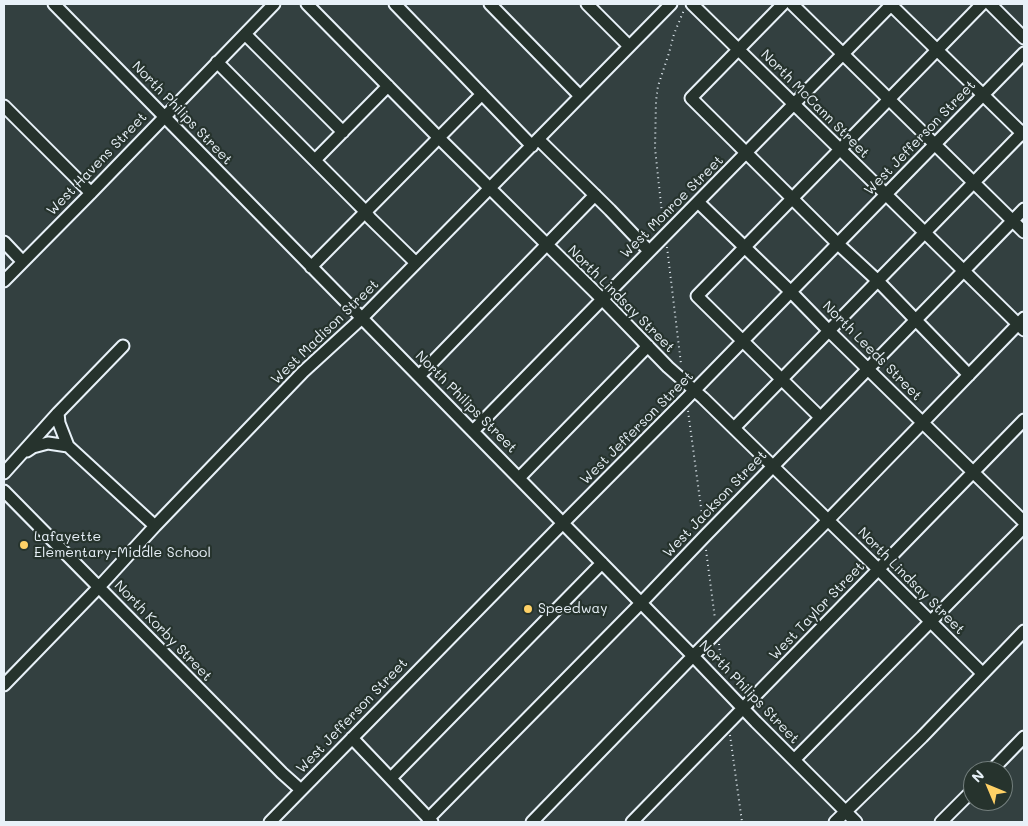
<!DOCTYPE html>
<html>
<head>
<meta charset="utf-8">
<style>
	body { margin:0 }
	#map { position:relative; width:1028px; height:826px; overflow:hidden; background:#334040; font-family:Mali,sans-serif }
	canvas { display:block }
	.frame { position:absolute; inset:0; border:5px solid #e8f1f8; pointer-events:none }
	.north { position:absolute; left:963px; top:761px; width:50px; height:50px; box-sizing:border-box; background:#26332d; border:1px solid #747f7e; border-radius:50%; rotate:315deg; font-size:14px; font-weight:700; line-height:20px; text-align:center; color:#e8f1f8 }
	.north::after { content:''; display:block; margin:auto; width:18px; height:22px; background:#ffd166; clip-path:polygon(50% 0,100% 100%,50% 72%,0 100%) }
</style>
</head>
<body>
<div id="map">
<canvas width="1028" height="826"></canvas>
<div class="frame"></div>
<div class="north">N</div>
</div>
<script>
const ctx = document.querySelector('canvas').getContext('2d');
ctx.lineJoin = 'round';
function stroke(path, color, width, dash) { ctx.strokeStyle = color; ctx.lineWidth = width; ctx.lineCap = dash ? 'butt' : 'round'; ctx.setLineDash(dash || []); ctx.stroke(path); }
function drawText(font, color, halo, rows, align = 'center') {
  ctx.font = font + ' Mali,sans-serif'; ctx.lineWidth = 4.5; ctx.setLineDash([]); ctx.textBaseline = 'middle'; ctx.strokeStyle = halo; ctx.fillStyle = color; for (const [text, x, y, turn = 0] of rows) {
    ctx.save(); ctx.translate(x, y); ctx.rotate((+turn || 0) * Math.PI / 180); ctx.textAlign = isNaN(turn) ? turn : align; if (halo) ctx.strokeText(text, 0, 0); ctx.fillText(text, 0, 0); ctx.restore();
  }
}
const path = new Path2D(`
	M 663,223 L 655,148 L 656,101 L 658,86 L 669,53 L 674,34 L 684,10
	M 667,247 L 681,364
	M 688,411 L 703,522
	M 706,550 L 715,619
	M 719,644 L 722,671
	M 730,735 L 742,822`);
const minor = new Path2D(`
	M 54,4 L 693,656 L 756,722 L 856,822
	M 307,4 L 439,138 L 602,299 L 668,367 L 703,398 L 879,570 L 982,673
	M 395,4 L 532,146
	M 490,4 L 580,96
	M 587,4 L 629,46
	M 692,4 L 1024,330
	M 783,4 L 691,98 L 838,244 L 878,281 L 969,375
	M 792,4 L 1024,232
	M 890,4 L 1024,135
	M 990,4 L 1024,38
	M 245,34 L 343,132
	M 217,62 L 365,211 L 370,218 L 416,263
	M 4,106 L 91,193
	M 538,139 L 610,210 L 649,251
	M 315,160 L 388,86
	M 698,202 L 791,292 L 829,331 L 1024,522
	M 4,242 L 22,261
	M 311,267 L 482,94
	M 4,281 L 91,193 L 274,4
	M 419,376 L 595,195
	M 58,413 L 59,423 L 68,446
	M 820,417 L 697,296 L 982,4
	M 734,428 L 1024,131
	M 473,431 L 892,4
	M 27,451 L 33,447 L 48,443 L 68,446 L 155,526
	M 4,473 L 58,413 L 123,346
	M 519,478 L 648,346
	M 4,491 L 282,773 L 301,790
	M 4,685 L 99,587 L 155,526 L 303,372 L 362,318 L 671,4
	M 352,738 L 432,822
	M 794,760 L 1024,527
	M 991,771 L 1024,737
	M 391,778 L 602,563
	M 428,819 L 641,603 L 705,536 L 1024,209
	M 270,822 L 563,523 L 686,399 L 1024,53
	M 532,822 L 693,656 L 831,517 L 1024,318
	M 632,822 L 1024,420
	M 835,822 L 922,737 L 1024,631
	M 941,822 L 973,790`);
const markers = [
	[24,545,5,"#ffd166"],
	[528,609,5,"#ffd166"]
];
const streetNames = [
	["North McCann Street",815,104,45],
	["North Philips Street",182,113,46],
	["West Jefferson Street",920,138,-46],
	["West Havens Street",97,164,-46],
	["West Monroe Street",672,207,-45],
	["North Lindsay Street",621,299,45],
	["West Madison Street",325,332,-44],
	["North Leeds Street",872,351,45],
	["North Philips Street",466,402,45],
	["West Jefferson Street",637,428,-45],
	["West Jackson Street",715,504,-46],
	["North Lindsay Street",911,581,45],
	["West Taylor Street",817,611,-46],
	["North Korby Street",163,631,46],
	["North Philips Street",749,692,46],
	["West Jefferson Street",352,716,-46]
];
const poiNames = [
	["Lafayette",34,537],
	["Elementary-Middle School",34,553],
	["Speedway",538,609]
];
stroke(minor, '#e8f1f8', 15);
stroke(path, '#e8f1f8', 2, [1, 4]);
stroke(minor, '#26332d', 11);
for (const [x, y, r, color] of markers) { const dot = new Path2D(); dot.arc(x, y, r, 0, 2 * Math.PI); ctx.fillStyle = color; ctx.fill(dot); stroke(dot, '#26332d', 2); }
drawText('14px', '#e8f1f8', '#26332d', streetNames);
drawText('14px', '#e8f1f8', '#26332d', poiNames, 'left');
</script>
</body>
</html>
